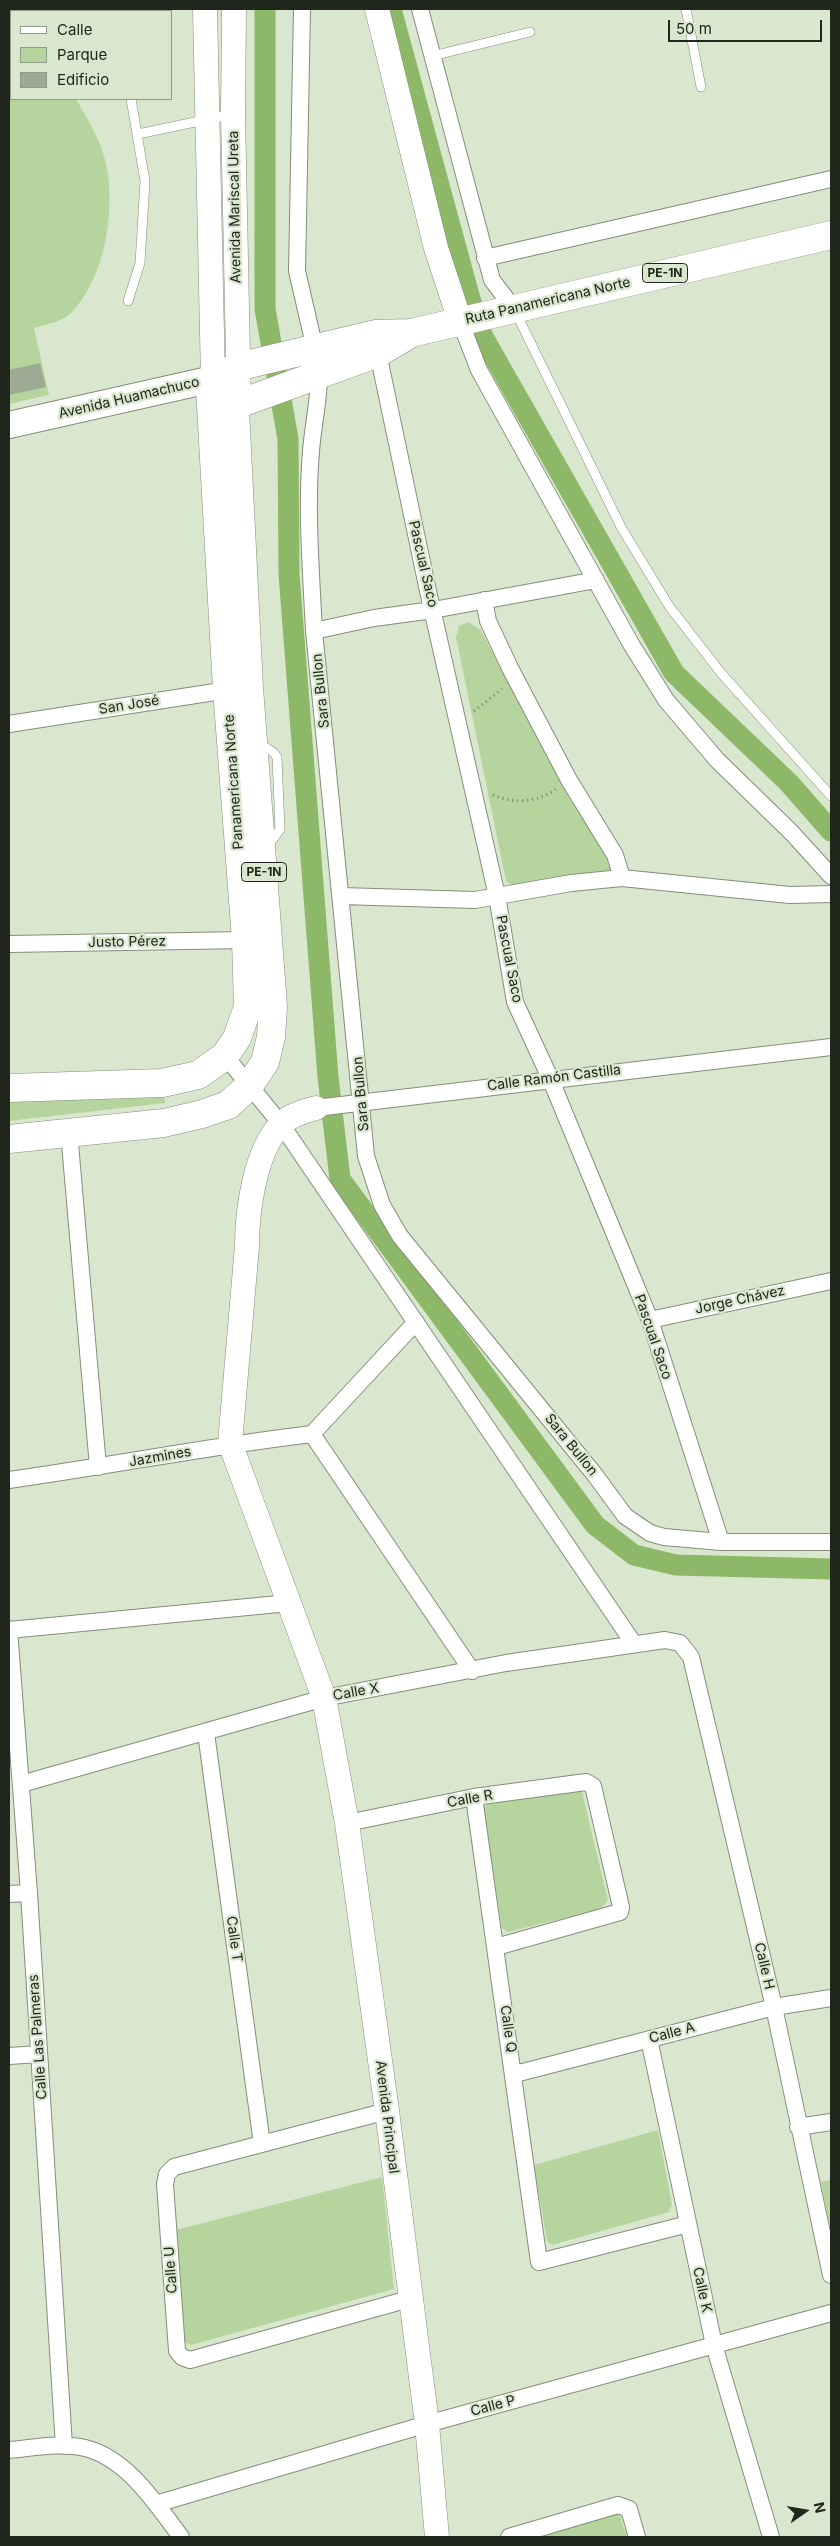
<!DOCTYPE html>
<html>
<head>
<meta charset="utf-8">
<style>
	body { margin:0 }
	#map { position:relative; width:840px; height:2546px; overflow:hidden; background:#d9e7cf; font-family:Inter,sans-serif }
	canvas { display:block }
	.frame { position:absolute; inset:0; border:10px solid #21261d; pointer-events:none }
	.legend { position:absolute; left:10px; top:10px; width:162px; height:90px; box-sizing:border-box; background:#d9e7cf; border:1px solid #8f9a88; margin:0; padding:6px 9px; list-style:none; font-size:15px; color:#21261d }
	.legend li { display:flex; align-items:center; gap:10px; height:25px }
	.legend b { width:25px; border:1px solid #8f9a88 }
	.north { position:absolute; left:780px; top:2486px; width:50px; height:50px; -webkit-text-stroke:4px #d9e7cf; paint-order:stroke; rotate:77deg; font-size:14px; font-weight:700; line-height:20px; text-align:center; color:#21261d }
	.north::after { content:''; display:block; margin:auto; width:18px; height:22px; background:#21261d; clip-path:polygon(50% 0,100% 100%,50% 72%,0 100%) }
	.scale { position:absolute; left:668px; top:20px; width:154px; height:22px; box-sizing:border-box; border:2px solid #21261d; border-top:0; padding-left:6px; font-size:15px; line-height:18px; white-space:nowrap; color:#21261d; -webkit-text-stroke:4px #d9e7cf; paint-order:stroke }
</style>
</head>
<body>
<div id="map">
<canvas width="840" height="2546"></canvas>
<div class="frame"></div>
<ul class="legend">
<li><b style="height:6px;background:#fff"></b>Calle</li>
<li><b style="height:14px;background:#b6d49e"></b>Parque</li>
<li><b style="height:14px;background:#9eab94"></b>Edificio</li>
</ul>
<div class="north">N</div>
<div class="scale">50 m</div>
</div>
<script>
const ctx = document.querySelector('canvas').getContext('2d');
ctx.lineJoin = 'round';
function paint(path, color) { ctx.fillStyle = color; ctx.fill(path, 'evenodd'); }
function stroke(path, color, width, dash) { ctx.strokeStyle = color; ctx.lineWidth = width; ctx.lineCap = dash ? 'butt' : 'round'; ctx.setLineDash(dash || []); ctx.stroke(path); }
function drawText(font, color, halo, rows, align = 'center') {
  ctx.font = font + ' Inter,sans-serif'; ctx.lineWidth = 4.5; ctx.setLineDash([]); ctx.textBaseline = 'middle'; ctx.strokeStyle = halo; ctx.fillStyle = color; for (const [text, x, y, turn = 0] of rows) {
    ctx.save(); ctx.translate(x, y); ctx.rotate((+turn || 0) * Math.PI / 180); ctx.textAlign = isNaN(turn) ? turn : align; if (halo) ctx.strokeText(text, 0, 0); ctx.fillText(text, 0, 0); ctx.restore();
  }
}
const green = new Path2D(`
	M 9,47 L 11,48 L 11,99 L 76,99 C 88,120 101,140 106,164 C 116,210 105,277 72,312 C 62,322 47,324 34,328 L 49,395 L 9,404 Z
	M 468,622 L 480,629 L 552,763 L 614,865 L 610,873 L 515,887 L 506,881 L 456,637 L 459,626 Z
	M 164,1090 L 165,1103 L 9,1121 L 9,1095 Z
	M 576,1790 L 582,1792 L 608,1900 L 601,1909 L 508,1932 L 502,1928 L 483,1808 L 491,1802 Z
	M 658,2130 L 672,2205 L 669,2212 L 552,2245 L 547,2241 L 534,2165 Z
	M 382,2177 L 394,2289 L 191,2345 L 182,2341 L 176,2230 Z
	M 831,2180 L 831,2232 L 821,2182 Z
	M 611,2511 L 620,2516 L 627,2537 L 518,2537 Z`);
const canal = new Path2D(`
	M 265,9 L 265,309 L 288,439 L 289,574 L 328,1077 L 340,1179 L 595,1525 L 634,1555 L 676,1565 L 831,1569
	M 391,9 L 470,299 L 483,337 L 674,673 L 789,783 L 831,831`);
const building = new Path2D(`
	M 40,363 L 46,387 L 9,395 L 9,370 Z`);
const path = new Path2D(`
	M 474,711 L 502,689
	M 493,795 C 515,804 536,803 556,789`);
const lane = new Path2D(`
	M 113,9 L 114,11
	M 686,9 L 701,87
	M 432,56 L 530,32
	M 138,134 L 233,114
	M 128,301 L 140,263 L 145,181 L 131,99
	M 515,311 L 621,527 L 669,606 L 721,673 L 831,796
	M 257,742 L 273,752 L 277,757 L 280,829 L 267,847`);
const street = new Path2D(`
	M 302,9 L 297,271 L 315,349
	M 420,9 L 492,280 L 514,309
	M 485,258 L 831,179
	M 460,321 L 479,370 L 631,644 L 666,700 L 717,760 L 792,833 L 831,876
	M 378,353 L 428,591 L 497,896 L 515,1002 L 550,1078 L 650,1320 L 721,1542
	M 319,375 C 319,401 313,425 311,451 C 306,510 311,571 314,631 L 366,1156 L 382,1205 L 400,1236 L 595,1475 L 625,1516 L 650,1533 L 664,1537 L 721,1542 L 831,1542
	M 484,600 L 488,621 L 510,668 L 569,780 L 615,855 L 622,878
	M 314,631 L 374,618 L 433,610 L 596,580
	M 9,724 L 234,689
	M 341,896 L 475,900 L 571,883 L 622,878 L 790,895 L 831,894
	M 9,944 L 246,940
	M 225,1056 L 281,1124 L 634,1644
	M 316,1108 L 831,1047
	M 69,1132 L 98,1467
	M 650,1320 L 831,1281
	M 312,1434 L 472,1671
	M 312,1434 L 416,1322
	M 9,1480 C 110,1466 210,1446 312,1434
	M 9,1629 L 29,1893 L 64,2446
	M 9,1630 L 289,1603
	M 206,1733 L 262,2144
	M 21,1784 L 324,1698 L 506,1663 L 665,1640 L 680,1643 L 691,1657 L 774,2007 L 831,2275
	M 474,1797 L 539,2262 L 688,2224
	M 347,1823 L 474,1797 L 586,1782 L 593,1786 L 621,1907 L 620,1912 L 496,1947
	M 9,1894 L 29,1893
	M 649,2039 L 714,2345 L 771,2537
	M 9,2056 L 39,2054
	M 515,2074 L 774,2007 L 831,1998
	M 387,2111 L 174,2167 L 167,2174 L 165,2184 L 177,2351 L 182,2357 L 190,2360 L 409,2299
	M 798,2127 L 831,2122
	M 9,2450 C 33,2448 61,2442 85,2448 C 127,2458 157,2505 181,2537
	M 156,2504 L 427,2424 L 831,2313
	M 509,2537 L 618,2505 L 629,2509 L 637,2537`);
const secondary = new Path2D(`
	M 205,9 L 213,379
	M 234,9 L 233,114 L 239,404
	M 377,9 L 436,248 L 460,321
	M 316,1108 C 305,1111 290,1115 281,1124 C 255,1151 247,1210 247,1246 L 230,1443 L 324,1698 L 347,1823 L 387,2111 L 427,2424 L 437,2537`);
const primary = new Path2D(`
	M 9,425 L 213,379 L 239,404`);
const highway = new Path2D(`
	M 9,1088 L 162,1083 L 198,1075 L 225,1056 L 237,1038 L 248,1007 L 246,940 L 227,689 L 210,388 L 213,379 L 237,367 L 375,334 L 411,333 L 831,235
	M 9,1139 L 164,1123 L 202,1114 L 228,1105 L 249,1086 L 265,1062 L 271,1037 L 273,1006 L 249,688 L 235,410 L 239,404 L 252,399 L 378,353 L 410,334`);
const shields = [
	[665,273,45],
	[264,872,45]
];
const shieldNames = [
	["PE-1N",665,273],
	["PE-1N",264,872]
];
const streetNames = [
	["Avenida Mariscal Ureta",235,207,-91],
	["Ruta Panamericana Norte",548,301,-13],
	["Avenida Huamachuco",129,398,-13],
	["Pascual Saco",423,564,77],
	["Sara Bullon",321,691,-96],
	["San José",129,705,-9],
	["Panamericana Norte",234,782,-94],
	["Justo Pérez",127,942,-1],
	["Pascual Saco",509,959,79],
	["Calle Ramón Castilla",554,1078,-7],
	["Sara Bullon",361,1094,-95],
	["Jorge Chávez",740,1300,-12],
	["Pascual Saco",653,1337,71],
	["Sara Bullon",571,1445,51],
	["Jazmines",160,1457,-10],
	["Calle X",356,1692,-10],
	["Calle R",470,1799,-10],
	["Calle T",234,1939,82],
	["Calle H",764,1966,77],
	["Calle Q",508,2029,82],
	["Calle A",672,2033,-15],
	["Calle Las Palmeras",38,2037,-94],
	["Avenida Principal",387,2117,83],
	["Calle U",171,2270,-94],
	["Calle K",702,2290,78],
	["Calle P",493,2406,-15]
];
paint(green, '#b6d49e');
stroke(canal, '#8db868', 21);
paint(building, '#9eab94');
stroke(lane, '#838f79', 10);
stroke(street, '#838f79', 18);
stroke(secondary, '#838f79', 25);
stroke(primary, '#838f79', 28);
stroke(highway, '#838f79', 29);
stroke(path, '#788171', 3, [1, 4]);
stroke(lane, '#fff', 9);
stroke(street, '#fff', 16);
stroke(secondary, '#fff', 24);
stroke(primary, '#fff', 26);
stroke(highway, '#fff', 28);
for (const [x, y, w] of shields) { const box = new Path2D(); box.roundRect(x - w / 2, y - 9.5, w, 19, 4); ctx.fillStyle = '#d9e7cf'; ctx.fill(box); stroke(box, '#21261d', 1); }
drawText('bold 12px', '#21261d', null, shieldNames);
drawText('14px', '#21261d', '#d9e7cf', streetNames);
</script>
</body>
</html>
